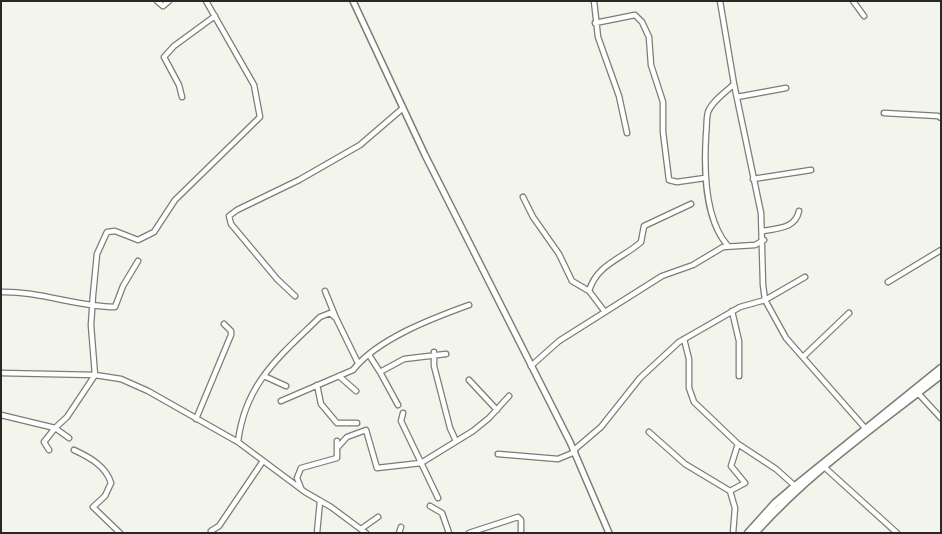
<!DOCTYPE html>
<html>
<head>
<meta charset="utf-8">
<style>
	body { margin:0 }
	#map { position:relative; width:942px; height:534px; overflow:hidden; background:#f3f5ec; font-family:"Public Sans",sans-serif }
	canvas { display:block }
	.frame { position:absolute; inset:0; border:2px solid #282926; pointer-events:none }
</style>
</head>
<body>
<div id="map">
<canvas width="942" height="534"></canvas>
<div class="frame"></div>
</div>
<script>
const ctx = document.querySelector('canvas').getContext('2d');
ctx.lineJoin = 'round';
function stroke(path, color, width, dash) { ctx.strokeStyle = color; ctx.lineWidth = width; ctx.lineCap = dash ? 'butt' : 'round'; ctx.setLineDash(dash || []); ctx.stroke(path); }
const minor = new Path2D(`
	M 157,1 L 163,6 L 169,1
	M 594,1 L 598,37 L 619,96 L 627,133
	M 720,1 L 734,84 L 761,213 L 763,285 L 765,300 L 786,338 L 865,428
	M 853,1 L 864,16
	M 595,23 L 635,15 L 642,22 L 649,37 L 651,65 L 663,102 L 663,132 L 669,180 L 677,182 L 705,178
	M 182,97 L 179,85 L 164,57 L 174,46 L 215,16
	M 737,97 L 786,88
	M 884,113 L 938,116 L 941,118
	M 753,179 L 811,170
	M 523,197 L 533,217 L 559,254 L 572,281 L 589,291
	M 763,231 C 778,228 795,229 799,211
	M 728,246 C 704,219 704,169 706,135 C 707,128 706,120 708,112 C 712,101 726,92 734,84
	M 888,282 L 941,250
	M 325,291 L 336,318 L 358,363
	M 1,292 C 40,291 77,307 115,307 L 123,286 L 138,261
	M 295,296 L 277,279 L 231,224 L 229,216 L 237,210 L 299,180 L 360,145 L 403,108
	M 732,311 L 739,341 L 739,376
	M 605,312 L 589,291 C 597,264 622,259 641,242 L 644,226 L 691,204
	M 684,339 L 689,359 L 689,388 L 694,402 L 738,444 L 776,469 L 795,486
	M 434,352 L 434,366 L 450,428 L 456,441
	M 369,355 L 380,372 L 404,359 L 446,354
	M 803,357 L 849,313
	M 531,366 L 559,341 L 662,276 L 693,265 L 723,247 L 755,245 L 764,240
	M 380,372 L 398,405
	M 1,373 L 95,375 L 121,379 L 148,391 L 238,442 L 305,492 L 331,507 L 366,533
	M 264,376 L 286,386
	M 339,376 L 356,391
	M 469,380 L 497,410
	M 317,385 L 321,404 L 337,423 L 357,423
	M 916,391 L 941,418
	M 281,401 L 353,370 C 377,339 433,318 469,305
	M 403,413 L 401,421 L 438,498
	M 1,415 L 55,428 L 44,442 L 49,450
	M 196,419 L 231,335 L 231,331 L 224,324
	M 649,432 L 685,464 L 730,491
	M 69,438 L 55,428 L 67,417 L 95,375 L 91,325 L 93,295 L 97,254 L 107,232 L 115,231 L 138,240 L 154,232 L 175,200 L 260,117 L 254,85 L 206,1
	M 238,442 C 245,383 280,356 320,317 L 330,313 L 336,318
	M 337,448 L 347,437 L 366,430 L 377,468 L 421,463 L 473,431 L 489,418 L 509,396
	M 74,450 C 89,457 106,466 111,483 L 105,496 L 93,507 L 120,533
	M 574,450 L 601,427 L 640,378 L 679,342 L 740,307 L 765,300 L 805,277
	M 498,454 L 558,459 L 575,452
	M 822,465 L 897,533
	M 301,488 L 297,478 L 301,468 L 337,458 L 337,441
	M 430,506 L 442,513 L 449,533
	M 361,529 L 378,517
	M 211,531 L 219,526 L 263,461
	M 317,533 L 320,501
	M 399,533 L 401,527
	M 469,533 L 518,517 L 521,520 L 521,533
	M 733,533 L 735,508 L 730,491 L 745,483 L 731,466 L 738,444`);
const tertiary = new Path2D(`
	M 353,1 L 425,155 L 570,442 L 609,533`);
const primary = new Path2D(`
	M 748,533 L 775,503 L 795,486 L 941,368
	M 755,533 C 809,472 877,425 941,375`);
stroke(minor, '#7b7d75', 7);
stroke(tertiary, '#7b7d75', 8);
stroke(primary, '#7b7d75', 9);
stroke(minor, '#fff', 4.5);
stroke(tertiary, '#fff', 5);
stroke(primary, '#fff', 6);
</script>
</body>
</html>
